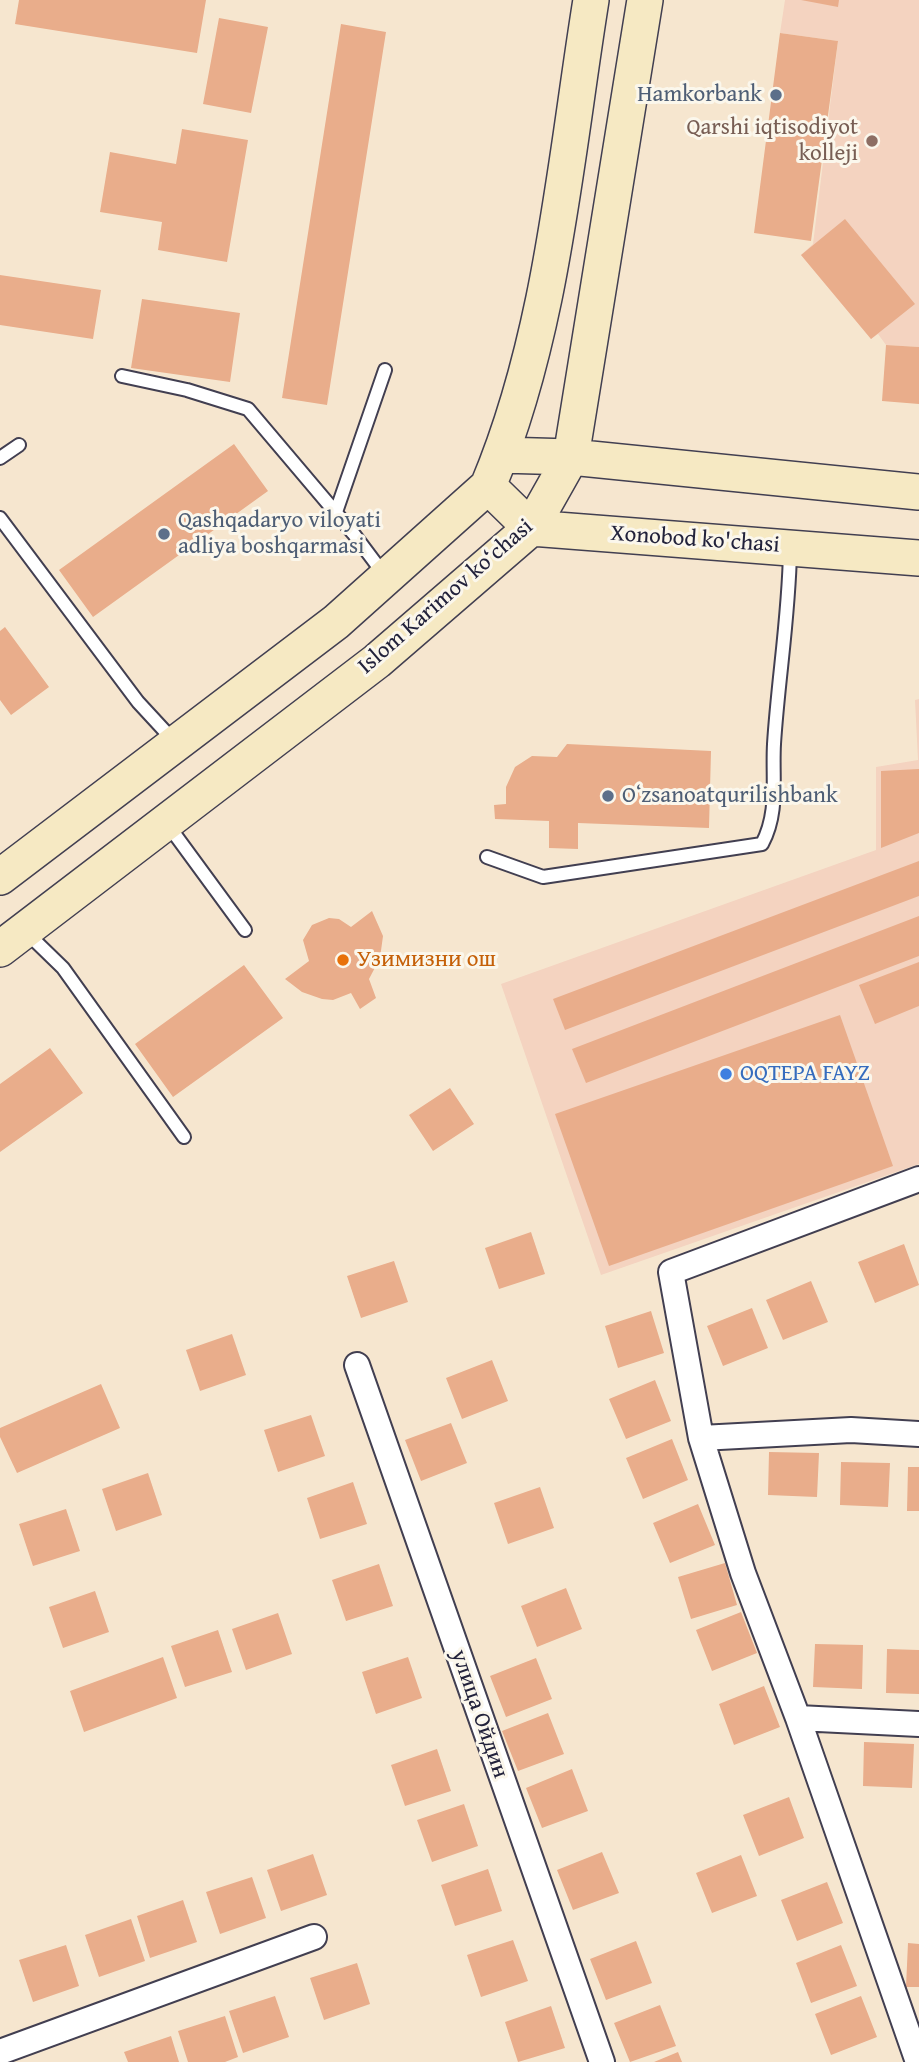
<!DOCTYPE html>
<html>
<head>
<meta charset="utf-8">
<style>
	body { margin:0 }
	canvas { display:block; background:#f6e6cf }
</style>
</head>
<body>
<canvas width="919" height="2062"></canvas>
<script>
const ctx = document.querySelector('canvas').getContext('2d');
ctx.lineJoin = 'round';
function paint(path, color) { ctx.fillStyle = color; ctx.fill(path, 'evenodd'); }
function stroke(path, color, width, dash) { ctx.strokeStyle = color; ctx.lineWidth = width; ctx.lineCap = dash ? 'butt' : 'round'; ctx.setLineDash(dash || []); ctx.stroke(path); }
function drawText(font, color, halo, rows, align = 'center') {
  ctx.font = font + ' "Gentium Book Plus",serif'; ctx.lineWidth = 6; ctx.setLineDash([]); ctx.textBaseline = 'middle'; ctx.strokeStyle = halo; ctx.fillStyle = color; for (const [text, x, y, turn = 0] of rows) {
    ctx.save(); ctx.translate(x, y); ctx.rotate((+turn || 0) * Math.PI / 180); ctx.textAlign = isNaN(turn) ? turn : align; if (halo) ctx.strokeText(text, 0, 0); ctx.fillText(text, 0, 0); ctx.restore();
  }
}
const built = new Path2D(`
	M 785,0 L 919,0 L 919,347 L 886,345 L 878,334 L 871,339 L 801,255 L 813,244 L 838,41 L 780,33 Z
	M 919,699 L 919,1164 L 601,1275 L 501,984 L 876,850 L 876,767 L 918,760 L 915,700 Z`);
const building = new Path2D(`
	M 19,0 L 206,0 L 197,53 L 15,24 Z
	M 801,0 L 839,0 L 838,7 Z
	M 219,18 L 268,27 L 251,113 L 203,104 Z
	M 341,24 L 386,32 L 327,405 L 282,398 Z
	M 780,33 L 838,41 L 811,241 L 754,233 Z
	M 182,129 L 248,140 L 227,262 L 158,250 L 162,222 L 100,212 L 110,152 L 176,164 Z
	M 845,219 L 915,304 L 871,339 L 801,255 Z
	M 0,275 L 101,290 L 93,339 L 0,325 Z
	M 142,299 L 240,313 L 230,382 L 131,368 Z
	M 886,345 L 919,347 L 919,404 L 882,401 Z
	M 234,444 L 268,491 L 93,617 L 59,570 Z
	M 5,627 L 49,687 L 11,715 L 0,700 L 0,631 Z
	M 567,744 L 711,751 L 709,828 L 578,823 L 578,849 L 549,848 L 549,821 L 495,819 L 494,805 L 506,804 L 506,787 L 515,767 L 532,756 L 557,757 Z
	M 919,769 L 919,833 L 881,848 L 881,771 Z
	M 919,861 L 919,896 L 565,1030 L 553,999 Z
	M 372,911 L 383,936 L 380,958 L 369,979 L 376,998 L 360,1009 L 351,993 L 333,1000 L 322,999 L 302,992 L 285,979 L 309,961 L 303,940 L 312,925 L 329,918 L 339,919 L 351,927 Z
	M 919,916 L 919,956 L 586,1083 L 572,1049 Z
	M 919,962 L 919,1006 L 875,1024 L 859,985 Z
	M 244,965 L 283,1018 L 173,1097 L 135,1044 Z
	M 840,1015 L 893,1166 L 609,1266 L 555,1114 Z
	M 50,1048 L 83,1093 L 0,1152 L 0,1084 Z
	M 450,1088 L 474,1124 L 433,1151 L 409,1115 Z
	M 531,1232 L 545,1274 L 499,1289 L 485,1248 Z
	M 904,1244 L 919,1285 L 875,1303 L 858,1262 Z
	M 394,1261 L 408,1302 L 361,1318 L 347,1276 Z
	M 811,1281 L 828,1322 L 783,1340 L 766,1300 Z
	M 752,1308 L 768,1348 L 723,1366 L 707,1326 Z
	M 651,1311 L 664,1353 L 618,1368 L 605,1326 Z
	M 232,1334 L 246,1375 L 200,1391 L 186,1350 Z
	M 492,1360 L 508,1401 L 462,1419 L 446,1378 Z
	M 655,1380 L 671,1421 L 626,1439 L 609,1399 Z
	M 101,1384 L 120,1428 L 17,1473 L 0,1437 L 0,1428 Z
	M 311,1415 L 325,1456 L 278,1472 L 264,1430 Z
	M 451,1423 L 467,1463 L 421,1481 L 405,1440 Z
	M 672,1439 L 688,1480 L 643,1499 L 626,1458 Z
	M 769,1452 L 819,1453 L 817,1497 L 768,1495 Z
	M 841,1462 L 890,1463 L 888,1507 L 840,1505 Z
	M 908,1467 L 919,1467 L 919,1511 L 907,1511 Z
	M 148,1473 L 162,1515 L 116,1531 L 102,1489 Z
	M 353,1482 L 367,1524 L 320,1539 L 307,1498 Z
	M 540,1487 L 554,1528 L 508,1544 L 494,1503 Z
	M 698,1504 L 715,1545 L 670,1563 L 653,1523 Z
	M 66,1509 L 80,1551 L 33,1566 L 19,1524 Z
	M 725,1563 L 737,1605 L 691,1619 L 678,1577 Z
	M 379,1564 L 393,1606 L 346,1621 L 332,1580 Z
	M 566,1588 L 582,1629 L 537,1647 L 521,1606 Z
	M 95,1591 L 109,1632 L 63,1648 L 49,1607 Z
	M 741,1612 L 757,1653 L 712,1671 L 696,1630 Z
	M 278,1613 L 292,1654 L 246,1670 L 232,1629 Z
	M 218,1630 L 232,1672 L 185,1687 L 171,1646 Z
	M 815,1644 L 863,1645 L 862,1689 L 813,1687 Z
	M 887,1649 L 919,1650 L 919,1694 L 886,1693 Z
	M 163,1657 L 177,1698 L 84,1732 L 70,1691 Z
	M 408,1657 L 422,1698 L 376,1714 L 362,1672 Z
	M 536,1658 L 552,1699 L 506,1717 L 490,1676 Z
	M 764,1686 L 780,1727 L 734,1745 L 719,1704 Z
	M 548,1713 L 564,1754 L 518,1771 L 502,1731 Z
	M 864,1742 L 914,1744 L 912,1788 L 863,1786 Z
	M 437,1749 L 451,1791 L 405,1806 L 391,1765 Z
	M 572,1769 L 588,1811 L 542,1828 L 526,1788 Z
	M 789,1797 L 804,1838 L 759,1856 L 743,1815 Z
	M 464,1804 L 478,1846 L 432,1862 L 417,1820 Z
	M 602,1852 L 619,1893 L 573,1910 L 557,1870 Z
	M 313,1854 L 327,1895 L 281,1911 L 267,1870 Z
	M 741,1855 L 757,1896 L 712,1913 L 696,1873 Z
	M 488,1869 L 502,1911 L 455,1926 L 441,1885 Z
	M 252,1877 L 266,1918 L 220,1934 L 206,1892 Z
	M 827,1882 L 843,1923 L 797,1941 L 781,1900 Z
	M 183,1900 L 197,1942 L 150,1958 L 137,1916 Z
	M 131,1919 L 145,1961 L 99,1977 L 85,1935 Z
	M 513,1940 L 528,1981 L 481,1997 L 467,1955 Z
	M 636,1941 L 652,1983 L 606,2000 L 590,1959 Z
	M 908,1943 L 919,1944 L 919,1987 L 906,1987 Z
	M 66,1945 L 79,1986 L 33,2002 L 19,1960 Z
	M 841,1945 L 857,1986 L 811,2003 L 796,1963 Z
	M 357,1963 L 370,2004 L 324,2020 L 310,1978 Z
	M 275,1996 L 289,2037 L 243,2053 L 229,2011 Z
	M 861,1996 L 877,2037 L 831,2055 L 815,2014 Z
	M 660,2005 L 676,2046 L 630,2062 L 614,2023 Z
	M 551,2006 L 565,2048 L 518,2062 L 505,2022 Z
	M 225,2016 L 238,2057 L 225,2062 L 188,2062 L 178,2031 Z
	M 171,2036 L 179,2062 L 128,2062 L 124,2052 Z
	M 678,2052 L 682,2062 L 654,2062 Z`);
const service = new Path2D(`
	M 122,376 L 187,390 L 248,409 L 353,533 L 386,577
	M 0,458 L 19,445
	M 336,512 L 385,370
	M 0,518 L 138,702 L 174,741
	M 168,825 L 245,930
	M 487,857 L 543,877 L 762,844 C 779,812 772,780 774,744 C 778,680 789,616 790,551
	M 27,933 L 63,968 L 184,1137`);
const minor = new Path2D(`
	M 357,1365 L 602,2062
	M 701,1438 L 851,1430 L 919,1434
	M 798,1718 L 919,1724
	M 0,2052 L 314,1937
	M 918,2062 L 798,1718 L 743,1573 L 701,1438 L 671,1272 L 919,1179`);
const secondary = new Path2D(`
	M 501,455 L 571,457 L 919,492
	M 488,486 L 531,528 L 919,558
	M 0,877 L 336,622 L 488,486 C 552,334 565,162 591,0
	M 0,949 L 377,661 L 531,528 L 571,457 L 645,0`);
const markers = [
	[776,95,7,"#5c6f8a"],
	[872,141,7,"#8d6e63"],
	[164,534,7,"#5c6f8a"],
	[608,796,7,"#5c6f8a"],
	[343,960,7,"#e8710a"],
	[726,1074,7,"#3f7fe0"]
];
const serviceNames = [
	["Hamkorbank",762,95,"right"],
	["Qashqadaryo viloyati",178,521],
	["adliya boshqarmasi",178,547],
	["Oʻzsanoatqurilishbank",622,796]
];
const educationNames = [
	["Qarshi iqtisodiyot",858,128],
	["kolleji",858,154]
];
const streetNames = [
	["Xonobod ko'chasi",695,540,4],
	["Islom Karimov ko‘chasi",446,597,-41],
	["улица Ойдин",479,1714,71]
];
const foodNames = [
	["Узимизни ош",357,960]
];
const shopNames = [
	["OQTEPA FAYZ",740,1074]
];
paint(built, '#f4d3c0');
paint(building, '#e9ad8b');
stroke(service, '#423f51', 16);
stroke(minor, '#423f51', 28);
stroke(secondary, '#423f51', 38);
stroke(service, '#fff', 12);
stroke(minor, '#fff', 24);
stroke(secondary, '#f6e9c3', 35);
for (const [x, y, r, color] of markers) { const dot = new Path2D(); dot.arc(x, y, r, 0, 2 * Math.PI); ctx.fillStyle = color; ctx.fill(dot); stroke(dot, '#fbf7ec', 2.5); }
drawText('23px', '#4e5e75', '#fbf7ec', serviceNames, 'left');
drawText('23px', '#785e54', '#fbf7ec', educationNames, 'right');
drawText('23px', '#22223b', '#fbf7ec', streetNames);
drawText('23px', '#c56008', '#fbf7ec', foodNames, 'left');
drawText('23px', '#366cbe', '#fbf7ec', shopNames, 'left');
</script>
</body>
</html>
